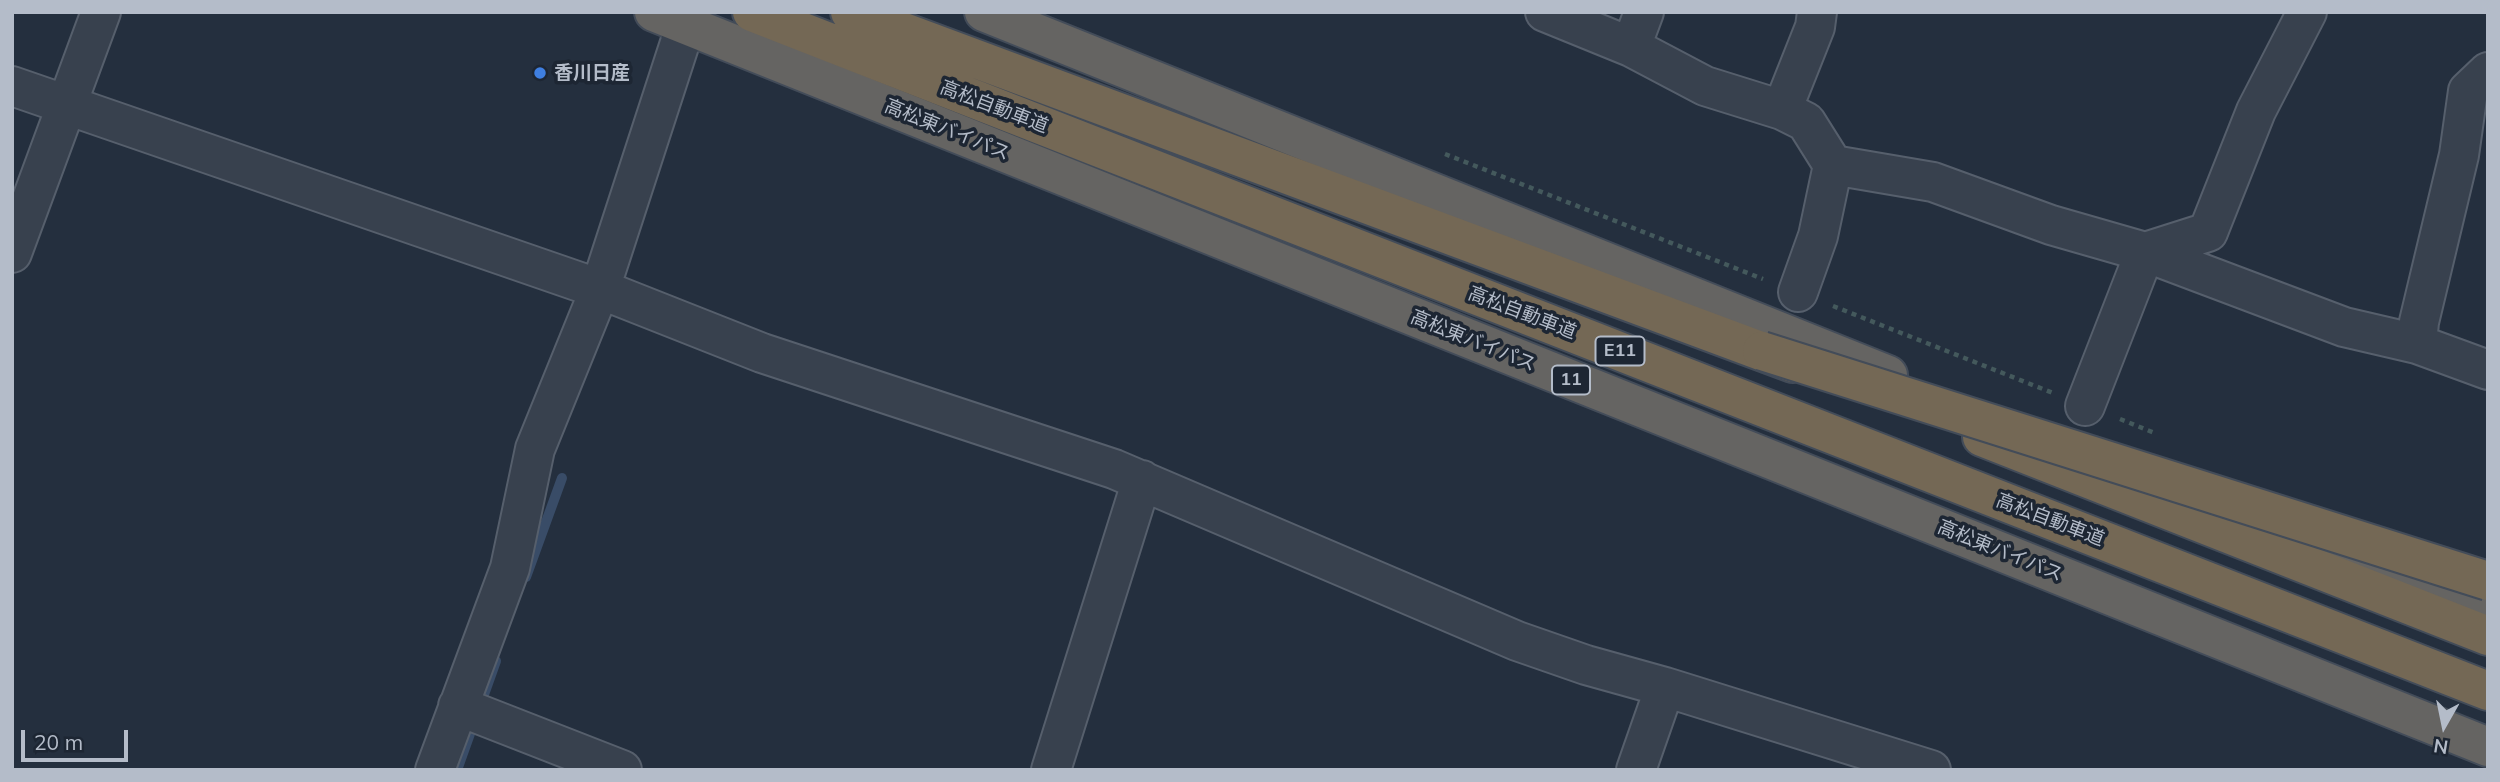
<!DOCTYPE html>
<html>
<head>
<meta charset="utf-8">
<style>
	body { margin:0 }
	#map { position:relative; width:2500px; height:782px; overflow:hidden; background:#242f3e; font-family:Mulish,sans-serif }
	canvas { display:block }
	.frame { position:absolute; inset:0; border:14px solid #b4bcc9; pointer-events:none }
	.north { position:absolute; left:2409px; top:691px; width:70px; height:70px; -webkit-text-stroke:5px #1d2633; paint-order:stroke; rotate:189deg; font-size:19px; font-weight:700; line-height:28px; text-align:center; color:#b4bcc9 }
	.north::after { content:''; display:block; margin:auto; width:24px; height:32px; background:#b4bcc9; clip-path:polygon(50% 0,100% 100%,50% 72%,0 100%) }
	.scale { position:absolute; left:21px; top:730px; width:107px; height:32px; box-sizing:border-box; border:4px solid #b4bcc9; border-top:0; padding-left:9px; font-size:21px; line-height:24px; white-space:nowrap; color:#b4bcc9; -webkit-text-stroke:5px #1d2633; paint-order:stroke }
</style>
</head>
<body>
<div id="map">
<canvas width="2500" height="782"></canvas>
<div class="frame"></div>
<div class="north">N</div>
<div class="scale">20 m</div>
</div>
<script>
const ctx = document.querySelector('canvas').getContext('2d');
ctx.lineJoin = 'round';
function stroke(path, color, width, dash) { ctx.strokeStyle = color; ctx.lineWidth = width; ctx.lineCap = dash ? 'butt' : 'round'; ctx.setLineDash(dash || []); ctx.stroke(path); }
function drawText(font, color, halo, rows, align = 'center') {
  ctx.font = font + ' Mulish,"Noto Sans JP",sans-serif'; ctx.lineWidth = 7; ctx.setLineDash([]); ctx.textBaseline = 'middle'; ctx.strokeStyle = halo; ctx.fillStyle = color; for (const [text, x, y, turn = 0] of rows) {
    ctx.save(); ctx.translate(x, y); ctx.rotate((+turn || 0) * Math.PI / 180); ctx.textAlign = isNaN(turn) ? turn : align; if (halo) ctx.strokeText(text, 0, 0); ctx.fillText(text, 0, 0); ctx.restore();
  }
}
const stream = new Path2D(`
	M 526,577 L 562,478
	M 457,770 L 496,661`);
const path = new Path2D(`
	M 1445,154 L 1763,279
	M 1833,306 L 2053,393
	M 2120,419 L 2157,434`);
const minor = new Path2D(`
	M 1545,12 L 1631,47 L 1705,86 L 1782,110 L 1806,122 L 1833,165 L 1818,236 L 1798,292
	M 1631,47 L 1644,12
	M 12,86 L 600,289 L 762,353 L 1114,469 L 1517,641 L 1586,665 L 1665,687 L 1931,770
	M 1782,110 L 1815,27 L 1817,12
	M 1833,165 L 1933,182 L 2051,225 L 2145,252 L 2085,406
	M 2145,252 L 2344,327 L 2417,344 L 2488,370
	M 2145,252 L 2208,232 L 2256,111 L 2307,12
	M 12,253 L 101,12
	M 2417,344 L 2419,322 L 2459,155 L 2468,91 L 2488,72
	M 458,706 L 622,770
	M 435,770 L 510,568 L 535,449 L 600,289 L 690,12
	M 1051,770 L 1142,480
	M 1636,770 L 1665,687`);
const trunk = new Path2D(`
	M 654,12 L 2488,747
	M 984,12 L 1888,375
	M 2272,529 L 2488,615`);
const motorway = new Path2D(`
	M 752,12 L 2488,691
	M 850,12 L 1793,363
	M 1982,437 L 2488,636`);
const motorwayBridge = new Path2D(`
	M 1762,351 L 2488,581`);
const markers = [
	[540,73,7,"#3f7fe0"]
];
const shields = [
	[1620,351,49],
	[1571,380,38]
];
const shieldNames = [
	["E11",1620,351],
	["11",1571,380]
];
const poiNames = [
	["香川日産",554,73]
];
const streetNames = [
	["高松自動車道",994,107,21],
	["高松東バイパス",947,130,22],
	["高松自動車道",1522,313,21],
	["高松東バイパス",1473,341,22],
	["高松自動車道",2050,520,21],
	["高松東バイパス",2000,551,22]
];
stroke(stream, '#394c67', 10);
stroke(minor, '#565f6c', 42);
stroke(trunk, '#434c59', 42);
stroke(motorway, '#434c59', 42);
stroke(path, '#44595c', 4.5, [5, 5]);
stroke(minor, '#38414e', 38);
stroke(trunk, '#656462', 38);
stroke(motorway, '#746855', 38);
stroke(motorwayBridge, '#434c59', 42, []);
stroke(motorwayBridge, '#746855', 38);
for (const [x, y, r, color] of markers) { const dot = new Path2D(); dot.arc(x, y, r, 0, 2 * Math.PI); ctx.fillStyle = color; ctx.fill(dot); stroke(dot, '#1d2633', 2.5); }
for (const [x, y, w] of shields) { const box = new Path2D(); box.roundRect(x - w / 2, y - 14.5, w, 29, 5); ctx.fillStyle = '#1d2633'; ctx.fill(box); stroke(box, '#b4bcc9', 2); }
drawText('bold 18px', '#b4bcc9', null, shieldNames);
drawText('bold 19px', '#b4bcc9', '#1d2633', poiNames, 'left');
drawText('19px', '#b4bcc9', '#1d2633', streetNames);
</script>
</body>
</html>
